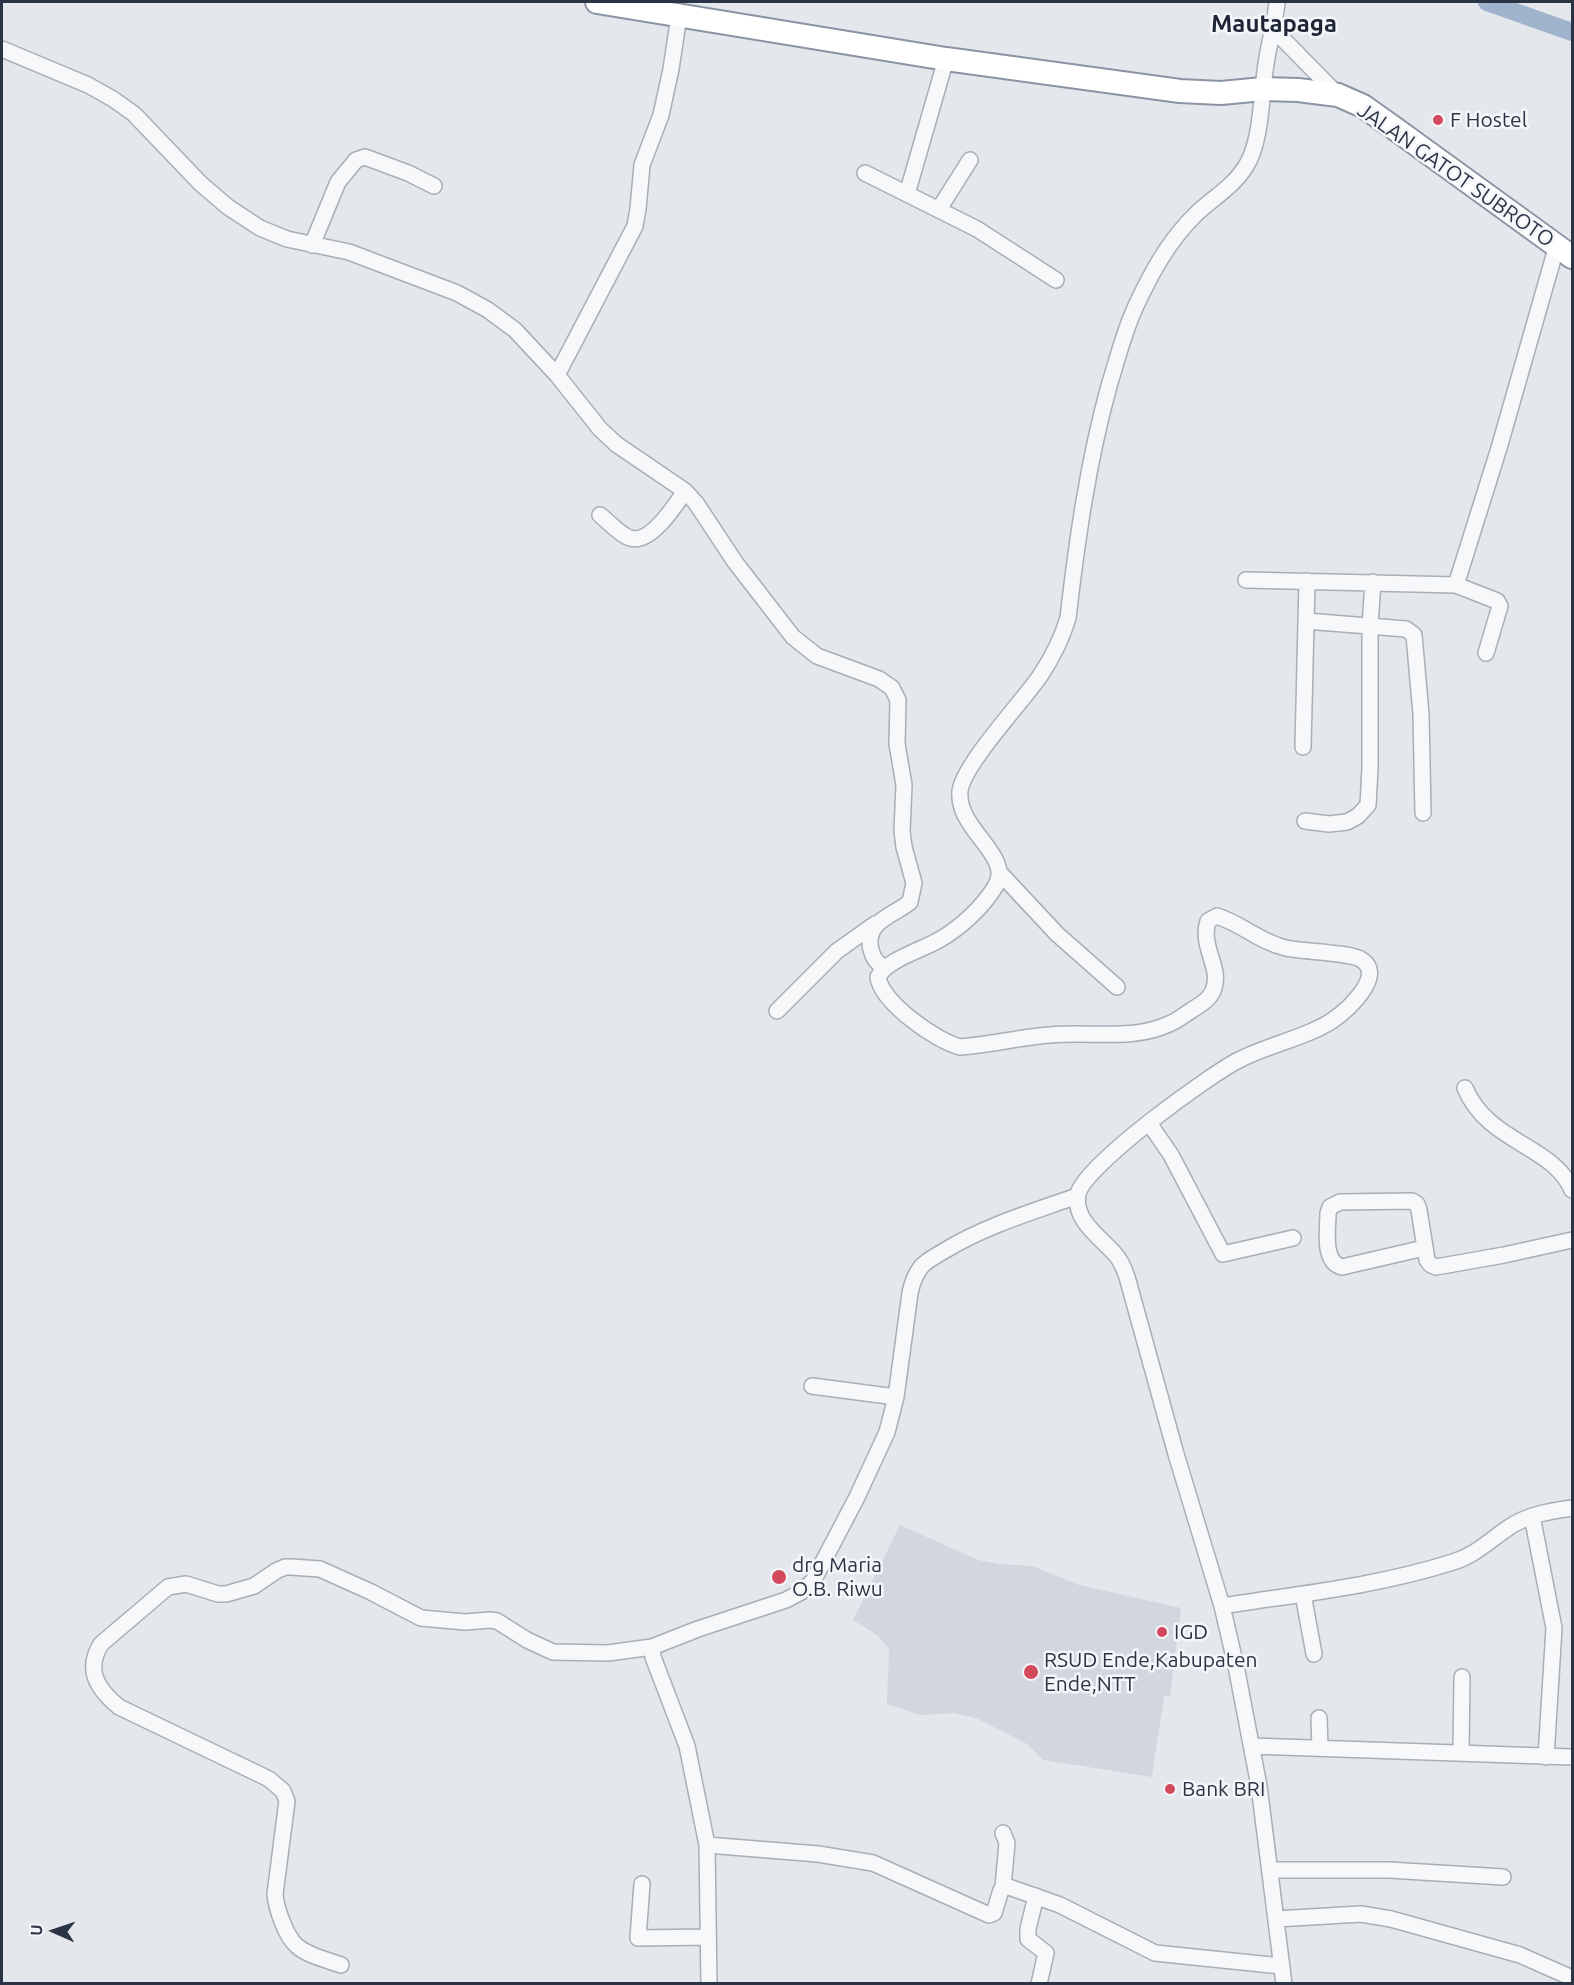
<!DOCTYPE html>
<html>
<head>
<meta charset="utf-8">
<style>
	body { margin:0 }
	#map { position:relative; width:1574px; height:1985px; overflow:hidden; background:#e4e7ec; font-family:Ubuntu,sans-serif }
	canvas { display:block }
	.frame { position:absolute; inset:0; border:3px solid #2b3445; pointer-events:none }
	.north { position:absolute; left:24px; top:1901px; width:60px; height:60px; -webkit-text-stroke:4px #f4f6f9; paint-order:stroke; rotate:273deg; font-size:16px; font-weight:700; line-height:24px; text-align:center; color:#2b3445 }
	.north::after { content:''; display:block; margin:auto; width:21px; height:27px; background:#2b3445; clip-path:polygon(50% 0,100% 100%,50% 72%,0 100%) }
</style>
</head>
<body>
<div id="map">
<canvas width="1574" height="1985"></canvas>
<div class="frame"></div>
<div class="north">U</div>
</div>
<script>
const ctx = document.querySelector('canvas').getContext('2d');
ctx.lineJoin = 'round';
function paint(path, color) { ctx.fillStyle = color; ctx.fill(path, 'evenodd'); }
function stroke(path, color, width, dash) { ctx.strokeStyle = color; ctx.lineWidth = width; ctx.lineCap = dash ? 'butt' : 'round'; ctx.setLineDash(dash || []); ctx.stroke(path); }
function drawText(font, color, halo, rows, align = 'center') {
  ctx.font = font + ' Ubuntu,sans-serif'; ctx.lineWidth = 5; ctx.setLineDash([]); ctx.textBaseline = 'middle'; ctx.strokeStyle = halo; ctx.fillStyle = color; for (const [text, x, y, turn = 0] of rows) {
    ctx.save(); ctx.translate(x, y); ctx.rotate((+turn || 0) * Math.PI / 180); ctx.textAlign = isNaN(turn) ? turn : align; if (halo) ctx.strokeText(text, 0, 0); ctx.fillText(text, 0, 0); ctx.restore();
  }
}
const built = new Path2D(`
	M 900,1525 L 978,1560 L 1000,1564 L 1032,1566 L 1079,1585 L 1181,1608 L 1170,1696 L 1164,1696 L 1152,1777 L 1043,1760 L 1027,1744 L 978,1719 L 955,1713 L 920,1715 L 887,1704 L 889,1649 L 877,1635 L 853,1620 Z`);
const river = new Path2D(`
	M 1487,2 L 1572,32`);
const minor = new Path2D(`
	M 1277,2 C 1275,23 1269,43 1266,64 C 1261,94 1262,141 1246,166 C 1234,186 1213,198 1197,213 C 1169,240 1151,273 1135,308 C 1124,332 1117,360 1109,386 C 1088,462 1077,540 1068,618 C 1062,638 1052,658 1040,676 C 1023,701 963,765 960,791 C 956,830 1015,856 995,887 C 982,908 960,928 939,940 C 922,950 886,960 878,977 C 881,1002 936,1041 960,1047 C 989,1045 1021,1037 1050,1035 C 1089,1031 1133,1041 1169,1024 C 1177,1021 1184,1015 1192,1010 C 1201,1004 1211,999 1214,988 C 1221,966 1200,947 1208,921 L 1217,916 C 1242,924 1260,942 1286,948 C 1303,952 1351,952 1362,960 C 1386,976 1346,1011 1333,1020 C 1308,1037 1268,1045 1241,1059 C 1211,1073 1084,1166 1078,1194 C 1073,1220 1100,1237 1114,1253 C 1121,1260 1124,1268 1127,1277 L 1176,1454 L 1222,1606 L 1236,1666 L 1259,1786 L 1284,1984
	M 1274,30 L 1338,95
	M 2,49 L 88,85 L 113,99 L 134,114 L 201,184 L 228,207 L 260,228 L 287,239 L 349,252 L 457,293 L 488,310 L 515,330 L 557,375 L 600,429 L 616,444 L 685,491 L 696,503 L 735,562 L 793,637 L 817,656 L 879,679 L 892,688 L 898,700 L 897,744 L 904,785 L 902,831 L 904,847 L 914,883 L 910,902 C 893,916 864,921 871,950 C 873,958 877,964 885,968
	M 865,173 L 977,229 L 1056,280
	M 907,194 L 946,59
	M 939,209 L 970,160
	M 312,245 L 338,182 L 356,160 L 365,157 L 408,173 L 434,186
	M 557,375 L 635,226 L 638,209 L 642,165 L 661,115 L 671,69 L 679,16
	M 600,515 C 609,522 620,535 630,538 C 650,545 675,506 685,491
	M 1246,580 L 1456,585 L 1497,601 L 1500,606 L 1486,653
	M 1456,585 L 1499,448 L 1557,245
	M 1306,621 L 1406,629 L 1414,635 L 1421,714 L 1423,813
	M 1303,747 L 1307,581
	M 1305,821 L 1329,824 L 1347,822 L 1358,816 L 1368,805 L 1370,768 L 1370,625 L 1373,582
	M 1000,873 L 1057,934 L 1117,987
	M 777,1011 L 837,951 L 875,924
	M 1465,1088 C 1488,1143 1553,1145 1572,1190
	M 1149,1123 L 1171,1155 L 1223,1254 L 1293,1238
	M 1424,1248 L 1342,1267 C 1322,1262 1328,1229 1328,1213 L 1330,1207 L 1340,1202 L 1412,1201 L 1417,1204 L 1419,1210 L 1427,1260 L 1431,1265 L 1436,1267 L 1504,1255 L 1572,1240
	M 812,1386 L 896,1397
	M 1532,1516 L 1554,1628 L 1546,1757
	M 1303,1594 L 1314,1654
	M 1222,1606 C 1299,1594 1378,1586 1453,1562 C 1476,1555 1491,1539 1511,1526 C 1530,1514 1551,1511 1572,1508
	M 1319,1718 L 1320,1748
	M 1253,1746 L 1572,1757
	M 1461,1753 L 1462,1677
	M 1003,1833 L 1007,1843 L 1003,1887
	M 707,1845 L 818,1854 L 873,1863 L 989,1915 L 994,1913 L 1001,1890 L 1006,1886 L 1060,1905 L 1155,1953 L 1281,1966
	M 1270,1870 L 1389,1870 L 1503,1877
	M 642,1884 L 638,1938 L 708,1937
	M 1036,1896 L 1028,1929 L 1028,1939 L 1046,1953 L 1039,1984
	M 1276,1919 L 1361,1914 L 1391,1919 L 1520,1955 L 1572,1978
	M 341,1965 C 328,1960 308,1956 297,1946 C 286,1937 276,1908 275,1894 L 287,1801 L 283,1791 L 269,1779 L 119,1707 C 97,1689 85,1670 101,1644 L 168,1587 L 186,1584 L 218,1594 L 226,1594 L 254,1586 L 276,1571 L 285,1567 L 291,1567 L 320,1569 L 371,1592 L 421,1618 L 465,1622 L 490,1620 L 497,1621 L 527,1640 L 553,1652 L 608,1653 L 652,1647
	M 709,1984 L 707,1845 L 687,1746 L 653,1657 L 652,1647 L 698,1629 L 786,1600 L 801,1592 L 813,1581 L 857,1497 L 887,1432 L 896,1397 L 910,1293 C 912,1283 915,1275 921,1267 C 927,1260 936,1256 944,1251 C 985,1226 1032,1212 1077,1196`);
const highway = new Path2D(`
	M 597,2 L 946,59 L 1180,91 L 1221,93 L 1263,89 L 1298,90 L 1338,95 L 1363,106 L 1394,128 L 1572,257`);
const markers = [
	[1438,120,6,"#d1495b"],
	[779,1577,8,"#d1495b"],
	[1162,1632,6,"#d1495b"],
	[1031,1672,8,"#d1495b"],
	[1170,1789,6,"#d1495b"]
];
const poiNames = [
	["F Hostel",1450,120],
	["drg Maria",792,1565],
	["O.B. Riwu",792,1589],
	["IGD",1174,1632],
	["RSUD Ende,Kabupaten",1044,1660],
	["Ende,NTT",1044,1684],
	["Bank BRI",1182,1789]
];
const streetNames = [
	["JALAN GATOT SUBROTO",1456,175,35]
];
const quarterNames = [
	["Mautapaga",1274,24]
];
paint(built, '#d2d6de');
stroke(river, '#9fb4cc', 18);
stroke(minor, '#a9aeb7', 18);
stroke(highway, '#8b94a3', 26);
stroke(minor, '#f7f8fa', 15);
stroke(highway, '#fff', 22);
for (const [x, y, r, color] of markers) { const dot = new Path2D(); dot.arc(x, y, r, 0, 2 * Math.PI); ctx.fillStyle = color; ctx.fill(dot); stroke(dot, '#f4f6f9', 2); }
drawText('21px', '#2b3445', '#f4f6f9', poiNames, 'left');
drawText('21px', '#2b3445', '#f4f6f9', streetNames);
drawText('bold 24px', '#1d2536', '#f4f6f9', quarterNames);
</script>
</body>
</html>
